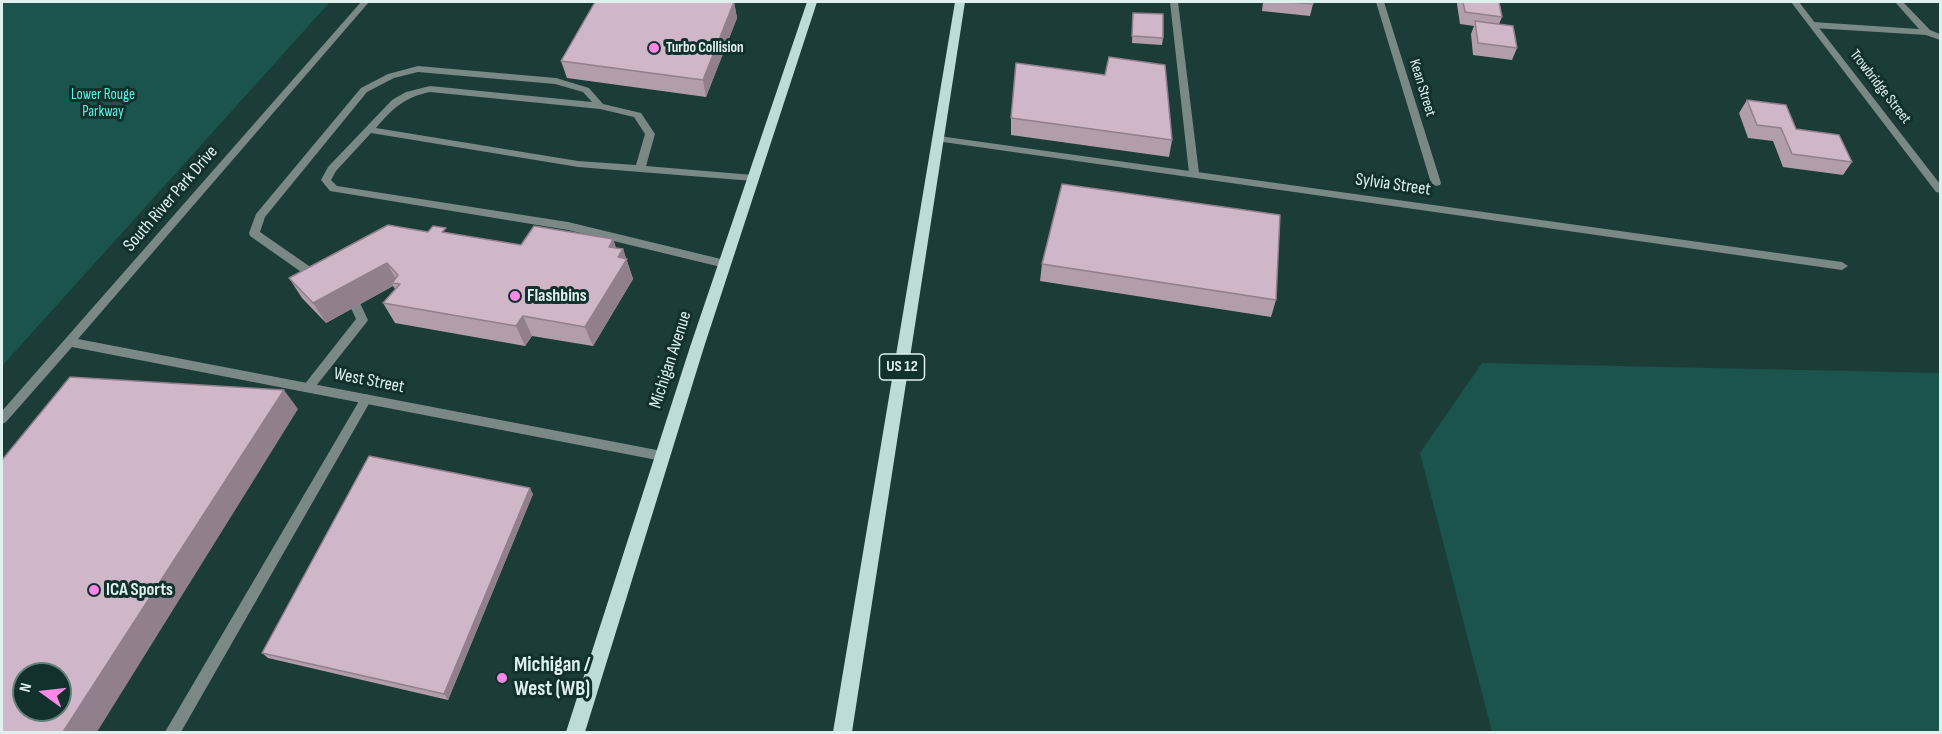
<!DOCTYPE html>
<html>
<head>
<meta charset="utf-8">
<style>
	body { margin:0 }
	#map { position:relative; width:1942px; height:734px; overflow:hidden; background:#1c3c37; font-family:"Sofia Sans Condensed",sans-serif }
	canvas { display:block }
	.frame { position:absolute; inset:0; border:3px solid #dff1ee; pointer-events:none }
	.north { position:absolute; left:12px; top:662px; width:60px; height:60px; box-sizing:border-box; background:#12312d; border:2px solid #647e7a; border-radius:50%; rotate:285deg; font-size:16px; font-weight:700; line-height:24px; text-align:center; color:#dff1ee }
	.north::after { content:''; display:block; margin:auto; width:21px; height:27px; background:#fb87e6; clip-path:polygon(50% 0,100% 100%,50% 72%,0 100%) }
</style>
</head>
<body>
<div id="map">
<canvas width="1942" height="734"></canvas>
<div class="frame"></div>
<div class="north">N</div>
</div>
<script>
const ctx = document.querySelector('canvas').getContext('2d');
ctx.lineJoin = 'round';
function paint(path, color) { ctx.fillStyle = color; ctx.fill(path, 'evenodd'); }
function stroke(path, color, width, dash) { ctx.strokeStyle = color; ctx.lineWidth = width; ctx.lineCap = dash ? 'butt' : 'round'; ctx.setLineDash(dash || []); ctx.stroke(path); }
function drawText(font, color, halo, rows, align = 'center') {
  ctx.font = font + ' "Sofia Sans Condensed",sans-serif'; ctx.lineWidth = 6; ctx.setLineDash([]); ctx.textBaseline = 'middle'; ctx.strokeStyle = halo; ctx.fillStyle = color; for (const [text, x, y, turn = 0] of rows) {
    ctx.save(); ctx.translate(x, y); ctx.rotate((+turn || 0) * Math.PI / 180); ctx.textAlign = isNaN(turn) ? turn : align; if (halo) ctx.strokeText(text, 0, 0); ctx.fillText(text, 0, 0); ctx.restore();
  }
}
const green = new Path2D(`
	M 2,2 L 330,2 L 2,366 Z
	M 1482,363 L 1940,373 L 1940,732 L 1492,732 L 1420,453 Z`);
const lane = new Path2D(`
	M 1170,2 L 1178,2 L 1199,173 L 1194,176 L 1189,173 Z
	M 1895,2 L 1903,2 L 1930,30 L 1940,34 L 1940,40 L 1926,35 L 1813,28 L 1809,25 L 1813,22 L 1919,29 Z
	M 418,66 L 556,78 L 589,88 L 603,104 L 641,113 L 655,134 L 646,166 L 753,175 L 758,178 L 753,181 L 578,167 L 371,133 L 336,171 L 331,180 L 337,186 L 568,222 L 725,260 L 731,264 L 729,267 L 725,268 L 568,230 L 330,191 L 321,180 L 328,167 L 392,100 L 406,92 L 430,86 L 592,102 L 583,92 L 555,84 L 418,72 L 394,78 L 367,92 L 265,217 L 260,232 L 322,275 L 324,278 L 322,281 L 314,281 L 250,236 L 249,233 L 256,214 L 361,88 L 388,74 ZM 430,92 L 600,109 L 634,117 L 645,134 L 636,165 L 578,161 L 376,128 C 392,109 405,97 430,92 Z
	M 356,302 L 360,303 L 368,320 L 366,323 L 312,391 L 304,391 L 302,388 L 304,385 L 356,319 L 350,306 Z
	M 366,394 L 370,396 L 372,399 L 370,402 L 181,732 L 165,732 L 362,396 Z`);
const street = new Path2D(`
	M 361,2 L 369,2 L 78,339 L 662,451 L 667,452 L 668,456 L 667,460 L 662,461 L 72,347 L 6,422 L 2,424 L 2,411 Z
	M 1376,2 L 1384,2 L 1441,183 L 1440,185 L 1436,186 L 1431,183 Z
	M 1791,2 L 1799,2 L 1940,184 L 1940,193 L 1936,192 Z
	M 939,136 L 1842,262 L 1848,266 L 1842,270 L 936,141 L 936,137 Z`);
const primary = new Path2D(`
	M 807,2 L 817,2 L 704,347 L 585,732 L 566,732 L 690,347 Z
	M 955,2 L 965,2 L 852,732 L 833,732 Z`);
const wall = new Path2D(`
	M 734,2 L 737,18 L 706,97 L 567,78 L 561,61 Z
	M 1263,2 L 1313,2 L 1313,4 L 1310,16 L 1262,11 Z
	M 1458,2 L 1499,2 L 1502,17 L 1499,24 L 1517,48 L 1512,60 L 1473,55 L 1471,34 L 1474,26 L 1460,24 L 1457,4 Z
	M 1133,13 L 1163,38 L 1162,45 L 1132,43 Z
	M 1747,100 L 1796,129 L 1852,162 L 1843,175 L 1783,167 L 1773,141 L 1748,138 L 1739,113 Z
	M 1011,118 L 1172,140 L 1169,157 L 1011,135 Z
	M 428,232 L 449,233 L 521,245 L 613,239 L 616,248 L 623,249 L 633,279 L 593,346 L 532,336 L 525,346 L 395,323 L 383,303 L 395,289 L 393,286 L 326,323 L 302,298 L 289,278 Z
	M 1042,264 L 1276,300 L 1271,317 L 1040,281 Z
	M 533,494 L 448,700 L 268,658 L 262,653 Z`);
const shadedWall = new Path2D(`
	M 734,2 L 737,18 L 706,97 L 703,80 Z
	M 613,239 L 619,256 L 623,249 L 633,279 L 593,346 L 585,327 L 609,247 Z
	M 387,263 L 398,283 L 392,283 L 393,286 L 326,323 L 313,303 Z
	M 523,316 L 532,336 L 525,346 L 516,326 Z
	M 284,390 L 298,409 L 97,732 L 63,732 Z
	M 530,488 L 533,494 L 448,700 L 444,694 Z`);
const building = new Path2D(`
	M 595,2 L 734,2 L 703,80 L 561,61 Z
	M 1290,2 L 1313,2 L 1313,4 Z
	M 1463,2 L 1499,2 L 1502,17 L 1465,12 Z
	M 1133,13 L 1163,14 L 1163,38 L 1132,36 Z
	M 1475,21 L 1513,26 L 1517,48 L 1478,43 Z
	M 1109,57 L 1165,65 L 1172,140 L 1011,118 L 1016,63 L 1105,75 Z
	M 1747,100 L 1786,105 L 1796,129 L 1839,135 L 1852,162 L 1792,154 L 1781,128 L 1757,125 Z
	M 1062,184 L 1280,215 L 1276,300 L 1042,264 Z
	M 388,225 L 428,232 L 433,226 L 446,228 L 442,232 L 521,245 L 534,226 L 613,239 L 609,247 L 623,249 L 618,257 L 627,259 L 585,327 L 523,316 L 516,326 L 383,303 L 400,284 L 392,283 L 398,275 L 387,263 L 313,303 L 289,278 Z
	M 70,377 L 284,390 L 63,732 L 2,732 L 2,460 ZM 24,674 L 60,674 L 60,710 L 24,710 Z
	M 369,456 L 530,488 L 444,694 L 262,653 Z`);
const markers = [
	[654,48,6,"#fb87e6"],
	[515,296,6,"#fb87e6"],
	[94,590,6,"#fb87e6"],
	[502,678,6,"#fb87e6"]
];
const farPoinames = [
	["Turbo Collision",666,48]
];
const farStreetnames = [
	["Trowbridge Street",1880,87,52],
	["Kean Street",1422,88,73]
];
const farParknames = [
	["Lower Rouge",103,95],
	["Parkway",103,112]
];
const shields = [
	[902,367,45]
];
const shieldNames = [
	["US 12",902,367]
];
const streetNames = [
	["Sylvia Street",1393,185,8],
	["South River Park Drive",171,199,-49],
	["Michigan Avenue",671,360,-72],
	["West Street",369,381,11]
];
const poiNames = [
	["Flashbins",527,296],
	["ICA Sports",106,590]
];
const nearPoinames = [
	["Michigan /",514,666],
	["West (WB)",514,690]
];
paint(green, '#1a544d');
paint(lane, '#7a8886');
paint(street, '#7a8886');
paint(primary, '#bedcd7');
paint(wall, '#b29dad');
paint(shadedWall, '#917f8d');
paint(building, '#cfb6c9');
stroke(building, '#917f8d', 1.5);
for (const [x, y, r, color] of markers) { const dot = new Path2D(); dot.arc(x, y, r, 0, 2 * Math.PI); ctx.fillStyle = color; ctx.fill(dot); stroke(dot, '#12312d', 2); }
drawText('bold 15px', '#dff1ee', '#12312d', farPoinames, 'left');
drawText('15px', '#dff1ee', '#12312d', farStreetnames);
drawText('15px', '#57f5e2', '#12312d', farParknames);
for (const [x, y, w] of shields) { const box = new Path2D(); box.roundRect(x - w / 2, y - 13, w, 26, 4.5); ctx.fillStyle = '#12312d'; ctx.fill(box); stroke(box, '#dff1ee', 1.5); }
drawText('bold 16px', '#dff1ee', null, shieldNames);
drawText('18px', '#dff1ee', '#12312d', streetNames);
drawText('bold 18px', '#dff1ee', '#12312d', poiNames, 'left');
drawText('bold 21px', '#dff1ee', '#12312d', nearPoinames, 'left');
</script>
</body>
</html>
